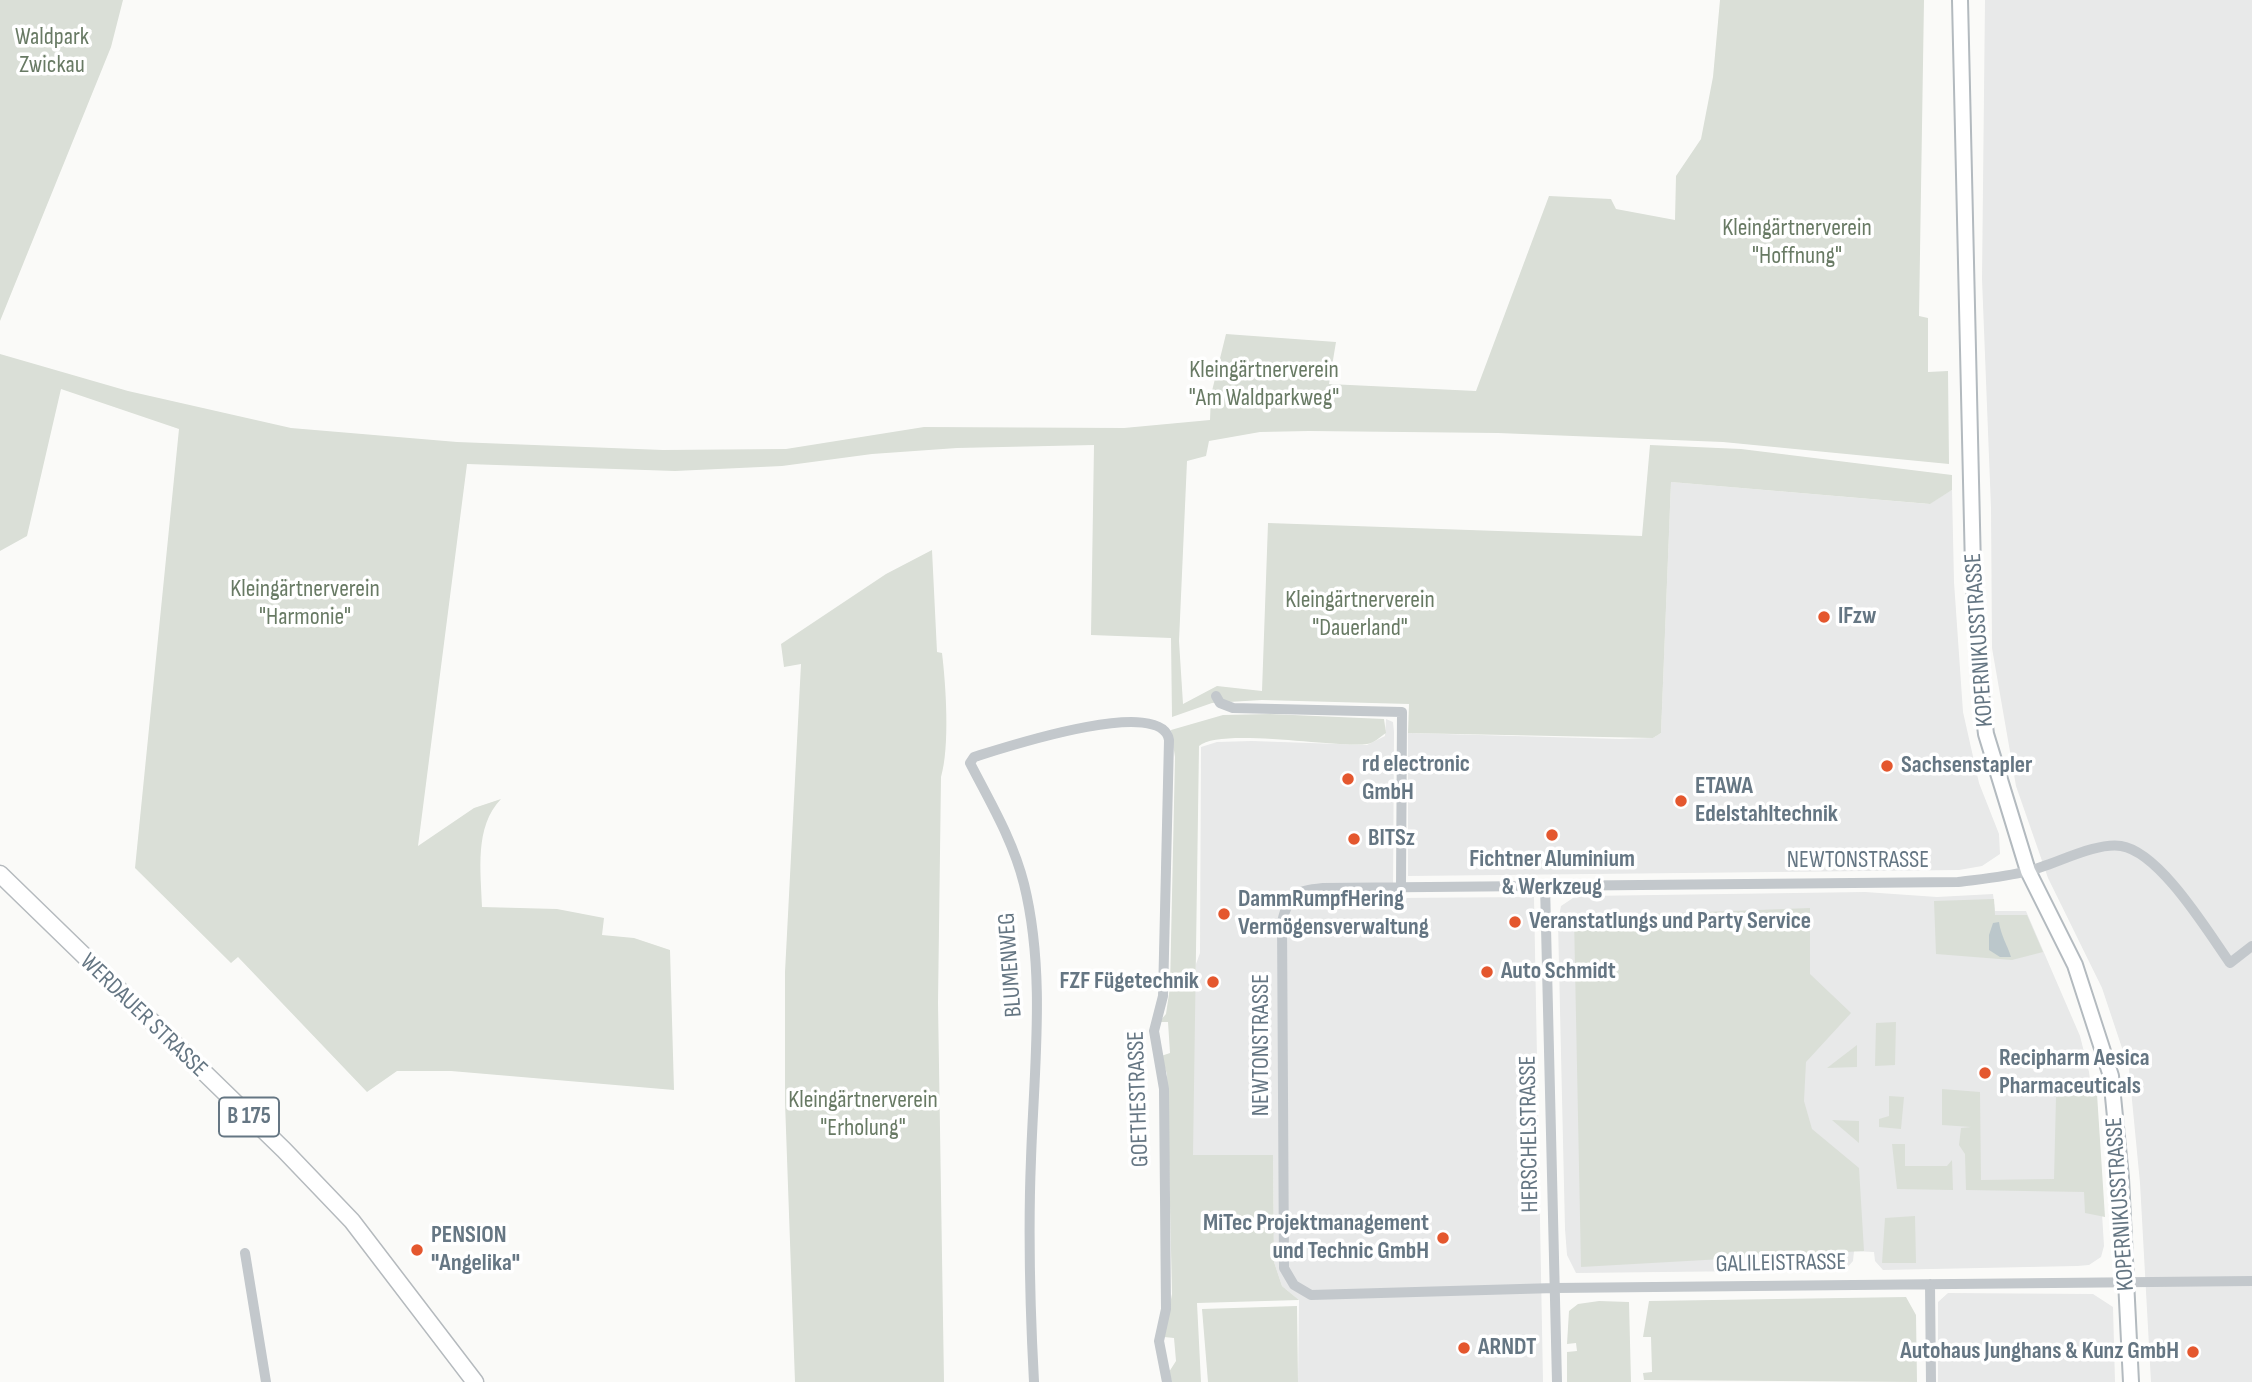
<!DOCTYPE html>
<html>
<head>
<meta charset="utf-8">
<style>
	body { margin:0 }
	canvas { display:block; background:#fafaf8 }
</style>
</head>
<body>
<canvas width="2252" height="1382"></canvas>
<script>
const ctx = document.querySelector('canvas').getContext('2d');
ctx.lineJoin = 'round';
function paint(path, color) { ctx.fillStyle = color; ctx.fill(path, 'evenodd'); }
function stroke(path, color, width, dash) { ctx.strokeStyle = color; ctx.lineWidth = width; ctx.lineCap = dash ? 'butt' : 'round'; ctx.setLineDash(dash || []); ctx.stroke(path); }
function drawText(font, color, halo, rows, align = 'center') {
  ctx.font = font + ' "Sofia Sans Condensed",sans-serif'; ctx.lineWidth = 7; ctx.setLineDash([]); ctx.textBaseline = 'middle'; ctx.strokeStyle = halo; ctx.fillStyle = color; for (const [text, x, y, turn = 0] of rows) {
    ctx.save(); ctx.translate(x, y); ctx.rotate((+turn || 0) * Math.PI / 180); ctx.textAlign = isNaN(turn) ? turn : align; if (halo) ctx.strokeText(text, 0, 0); ctx.fillText(text, 0, 0); ctx.restore();
  }
}
const built = new Path2D(`
	M 1985,0 L 2252,0 L 2252,1382 L 2151,1382 L 2140,1183 L 2129,1069 L 2102,988 L 2048,878 L 2016,786 L 1992,648 L 1991,508 L 1982,279 Z
	M 1671,482 L 1929,504 L 1952,490 L 1954,582 L 1963,712 L 1979,783 L 1999,834 L 2000,854 L 1982,866 L 1959,870 L 1408,876 L 1408,733 L 1620,739 L 1653,738 L 1661,733 Z
	M 1386,719 L 1393,722 L 1394,732 L 1393,898 L 1534,897 L 1543,1382 L 1298,1382 L 1299,1300 L 1282,1286 L 1274,1262 L 1273,1156 L 1193,1155 L 1193,1044 L 1196,964 L 1200,953 L 1201,747 L 1217,742 L 1252,741 L 1367,745 L 1385,736 Z
	M 1865,892 L 1937,897 L 1993,894 L 1995,911 L 2026,911 L 2080,1036 L 2089,1072 L 2097,1132 L 2104,1246 L 2101,1257 L 2089,1265 L 2077,1266 L 1883,1270 L 1875,1261 L 1874,1252 L 1854,1251 L 1853,1261 L 1846,1269 L 1838,1270 L 1576,1273 L 1567,1255 L 1565,1229 L 1558,922 L 1561,906 L 1573,898 L 1586,896 Z
	M 1948,1293 L 2093,1294 L 2113,1307 L 2115,1382 L 1938,1382 L 1938,1302 Z`);
const green = new Path2D(`
	M 0,0 L 123,0 L 111,47 L 0,321 Z
	M 1720,0 L 1924,0 L 1919,316 L 1928,318 L 1928,372 L 1948,371 L 1949,464 L 1723,442 L 1498,433 L 1309,431 L 1260,432 L 1209,441 L 1206,456 L 1187,461 L 1179,641 L 1183,704 L 1217,686 L 1262,691 L 1268,523 L 1642,536 L 1650,445 L 1741,449 L 1952,475 L 1952,490 L 1930,504 L 1671,482 L 1661,733 L 1653,738 L 1408,733 L 1409,704 L 1262,700 L 1212,703 L 1172,717 L 1171,638 L 1091,635 L 1094,445 L 957,448 L 872,454 L 782,466 L 675,471 L 467,464 L 418,846 L 474,808 L 501,799 C 474,827 481,871 482,907 L 557,909 L 604,918 L 602,935 L 634,938 L 670,950 L 674,1090 L 451,1071 L 397,1071 L 367,1092 L 238,957 L 231,963 L 135,868 L 179,429 L 61,389 L 27,536 L 0,551 L 0,354 L 128,391 L 291,428 L 457,442 L 663,450 L 786,449 L 924,427 L 1124,428 L 1210,420 L 1211,395 L 1226,334 L 1336,342 L 1329,384 L 1476,391 L 1549,196 L 1611,199 L 1616,209 L 1675,220 L 1676,176 L 1701,139 L 1713,77 Z
	M 932,550 L 937,652 L 942,653 C 946,686 950,747 941,777 L 938,1003 L 944,1382 L 795,1382 L 785,1102 L 785,972 L 801,664 L 784,667 L 781,644 L 886,574 Z
	M 1270,714 L 1384,719 L 1386,733 C 1380,737 1374,743 1367,744 C 1336,748 1220,727 1199,746 L 1193,1155 L 1273,1155 L 1274,1262 L 1282,1286 L 1299,1300 L 1197,1303 L 1201,1382 L 1172,1382 L 1169,1372 L 1176,1361 L 1174,1338 L 1164,1337 L 1172,1294 L 1167,1074 L 1161,1056 L 1170,1053 L 1168,1022 L 1159,1022 L 1166,1014 L 1170,987 L 1175,757 L 1171,730 L 1223,715 Z
	M 1994,899 L 1995,915 L 2027,915 L 2043,952 L 2012,960 L 1936,954 L 1934,901 Z
	M 1810,908 L 1810,974 L 1851,1013 L 1806,1062 L 1804,1101 L 1812,1129 L 1859,1168 L 1864,1251 L 1581,1267 L 1574,917 Z
	M 1896,1022 L 1895,1065 L 1875,1066 L 1876,1023 Z
	M 1857,1045 L 1857,1067 L 1827,1068 Z
	M 1942,1089 L 1980,1092 L 1981,1180 L 2054,1179 L 2056,1097 L 2097,1094 L 2105,1217 L 2085,1213 L 2084,1192 L 1966,1190 L 1965,1154 L 1959,1145 L 1961,1128 L 1971,1127 L 1942,1125 Z
	M 1889,1096 L 1904,1097 L 1901,1129 L 1879,1127 L 1879,1119 L 1889,1116 Z
	M 1832,1120 L 1859,1121 L 1859,1143 Z
	M 1892,1144 L 1905,1144 L 1905,1166 L 1947,1166 L 1952,1160 L 1953,1190 L 1897,1189 Z
	M 1915,1216 L 1916,1263 L 1882,1263 L 1885,1218 Z
	M 1906,1297 L 1916,1315 L 1917,1382 L 1644,1380 L 1643,1373 L 1652,1372 L 1651,1337 L 1643,1337 L 1649,1301 Z
	M 1599,1301 L 1629,1302 L 1631,1382 L 1567,1382 L 1567,1352 L 1577,1351 L 1576,1343 L 1567,1344 L 1569,1311 L 1578,1304 Z
	M 1297,1306 L 1298,1382 L 1208,1382 L 1202,1309 Z`);
const water = new Path2D(`
	M 1999,922 C 2001,936 2007,944 2011,957 L 2000,957 L 1989,950 L 1989,935 L 1993,923 Z`);
const street = new Path2D(`
	M 1216,696 L 1220,703 L 1233,708 L 1402,712 L 1401,887
	M 1545,885 L 1557,1382
	M 2252,946 L 2230,963 C 2208,932 2160,852 2121,846 C 2095,842 2054,865 2028,871 C 2005,877 1981,879 1958,882 L 1323,888 C 1295,891 1289,893 1282,922 L 1284,1268 L 1294,1285 L 1311,1295 L 1555,1288 L 2252,1281
	M 245,1253 L 266,1382
	M 1930,1284 L 1931,1382
	M 1034,1382 C 1030,1308 1028,1233 1031,1159 C 1034,1068 1046,973 1024,884 C 1013,840 990,802 970,763 L 974,757 C 1003,748 1162,695 1169,740 L 1163,996 L 1154,1031 L 1164,1089 L 1166,1309 L 1159,1341 L 1167,1382`);
const secondary = new Path2D(`
	M 1960,0 L 1973,568 L 1980,684 L 1986,734 L 2028,871 L 2075,965 L 2111,1076 L 2121,1178 L 2131,1382`);
const primary = new Path2D(`
	M 0,874 L 284,1150 L 352,1221 L 475,1382`);
const markers = [
	[1824,617,7,"#e4572e"],
	[1887,766,7,"#e4572e"],
	[1348,779,7,"#e4572e"],
	[1681,801,7,"#e4572e"],
	[1552,835,7,"#e4572e"],
	[1354,839,7,"#e4572e"],
	[1224,914,7,"#e4572e"],
	[1515,922,7,"#e4572e"],
	[1487,972,7,"#e4572e"],
	[1213,982,7,"#e4572e"],
	[1985,1073,7,"#e4572e"],
	[1443,1238,7,"#e4572e"],
	[417,1250,7,"#e4572e"],
	[1464,1348,7,"#e4572e"],
	[2193,1352,7,"#e4572e"]
];
const shields = [
	[249,1117,60]
];
const shieldNames = [
	["B 175",249,1117]
];
const parkNames = [
	["Waldpark",52,38],
	["Zwickau",52,66],
	["Kleingärtnerverein",1797,229],
	["\"Hoffnung\"",1797,257],
	["Kleingärtnerverein",1264,371],
	["\"Am Waldparkweg\"",1264,399],
	["Kleingärtnerverein",305,590],
	["\"Harmonie\"",305,618],
	["Kleingärtnerverein",1360,601],
	["\"Dauerland\"",1360,629],
	["Kleingärtnerverein",863,1101],
	["\"Erholung\"",863,1129]
];
const poiNames = [
	["IFzw",1838,617],
	["rd electronic",1362,765],
	["GmbH",1362,793],
	["Sachsenstapler",1901,766],
	["ETAWA",1695,787],
	["Edelstahltechnik",1695,815],
	["BITSz",1368,839],
	["Fichtner Aluminium",1552,860,"center"],
	["& Werkzeug",1552,888,"center"],
	["DammRumpfHering",1238,900],
	["Vermögensverwaltung",1238,928],
	["Veranstatlungs und Party Service",1529,922],
	["Auto Schmidt",1501,972],
	["FZF Fügetechnik",1199,982,"right"],
	["Recipharm Aesica",1999,1059],
	["Pharmaceuticals",1999,1087],
	["MiTec Projektmanagement",1429,1224,"right"],
	["und Technic GmbH",1429,1252,"right"],
	["PENSION",431,1236],
	["\"Angelika\"",431,1264],
	["ARNDT",1478,1348],
	["Autohaus Junghans & Kunz GmbH",2179,1352,"right"]
];
const streetNames = [
	["KOPERNIKUSSTRASSE",1980,640,-94],
	["NEWTONSTRASSE",1858,861],
	["BLUMENWEG",1011,965,-94],
	["WERDAUER STRASSE",143,1016,44],
	["NEWTONSTRASSE",1262,1045,-90],
	["GOETHESTRASSE",1139,1099,-92],
	["HERSCHELSTRASSE",1530,1134,-91],
	["KOPERNIKUSSTRASSE",2121,1204,-94],
	["GALILEISTRASSE",1781,1264,-1]
];
paint(built, '#e8e9e9');
paint(green, '#dadfd7');
paint(water, '#bbc7cb');
stroke(secondary, '#b3babf', 18);
stroke(primary, '#b5babe', 19);
stroke(street, '#c3c8cc', 10);
stroke(secondary, '#fff', 14);
stroke(primary, '#fff', 16);
for (const [x, y, r, color] of markers) { const dot = new Path2D(); dot.arc(x, y, r, 0, 2 * Math.PI); ctx.fillStyle = color; ctx.fill(dot); stroke(dot, '#fff', 2.5); }
for (const [x, y, w] of shields) { const box = new Path2D(); box.roundRect(x - w / 2, y - 19.5, w, 39, 5); ctx.fillStyle = '#fff'; ctx.fill(box); stroke(box, '#657683', 2); }
drawText('bold 23px', '#657683', null, shieldNames);
drawText('24px', '#687a64', '#fff', parkNames);
drawText('bold 24px', '#657683', '#fff', poiNames, 'left');
drawText('24px', '#657683', '#fff', streetNames);
</script>
</body>
</html>
